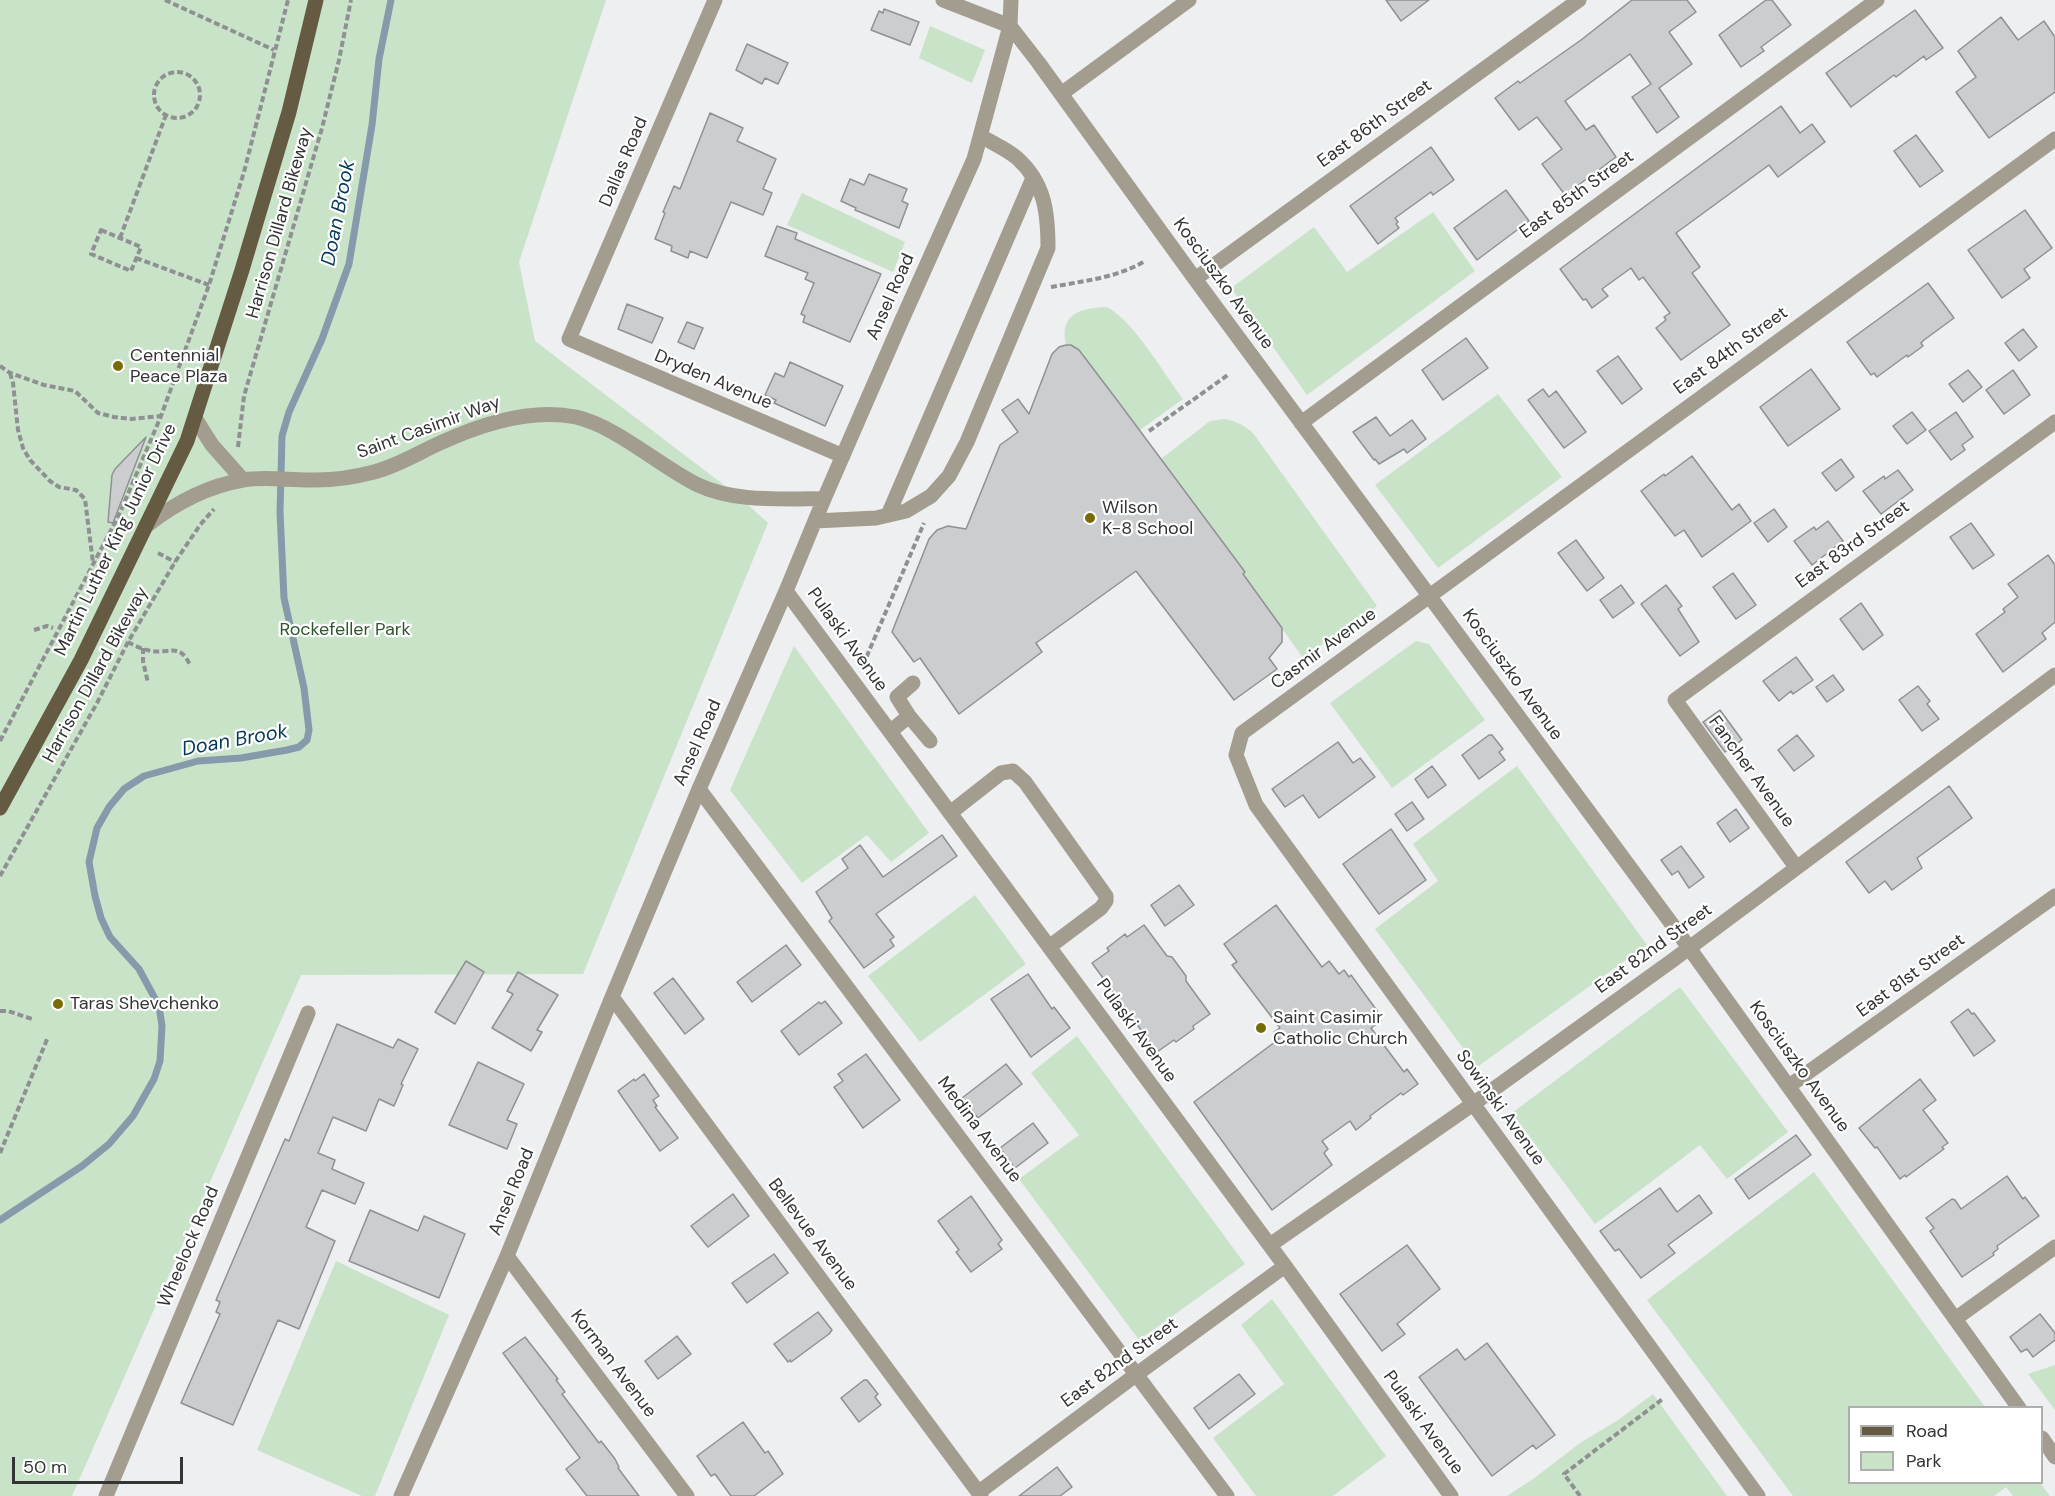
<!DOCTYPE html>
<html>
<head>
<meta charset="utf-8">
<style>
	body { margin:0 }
	#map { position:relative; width:2055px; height:1496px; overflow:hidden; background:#edeff1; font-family:"DM Sans",sans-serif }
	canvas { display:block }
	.legend { position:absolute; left:1848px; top:1406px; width:195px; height:78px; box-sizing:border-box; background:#fff; border:2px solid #adaeae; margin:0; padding:8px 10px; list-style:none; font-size:18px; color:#333434 }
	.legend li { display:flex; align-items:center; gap:12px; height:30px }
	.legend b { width:30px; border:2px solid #adaeae }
	.scale { position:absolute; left:12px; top:1457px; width:171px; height:27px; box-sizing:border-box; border:3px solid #333434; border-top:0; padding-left:8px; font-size:18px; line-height:21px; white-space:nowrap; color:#333434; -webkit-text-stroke:4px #fff; paint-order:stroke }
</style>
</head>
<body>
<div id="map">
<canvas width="2055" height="1496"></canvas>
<ul class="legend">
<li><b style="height:8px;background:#655a42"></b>Road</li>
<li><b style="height:16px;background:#c9e3c8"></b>Park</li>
</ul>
<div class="scale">50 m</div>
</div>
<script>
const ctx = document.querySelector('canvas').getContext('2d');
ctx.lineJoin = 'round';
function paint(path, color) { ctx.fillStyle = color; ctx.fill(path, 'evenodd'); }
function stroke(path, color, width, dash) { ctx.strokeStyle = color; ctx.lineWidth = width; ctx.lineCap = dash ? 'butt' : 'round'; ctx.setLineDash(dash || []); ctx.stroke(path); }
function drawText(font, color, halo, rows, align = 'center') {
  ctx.font = font + ' "DM Sans",sans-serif'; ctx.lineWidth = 4.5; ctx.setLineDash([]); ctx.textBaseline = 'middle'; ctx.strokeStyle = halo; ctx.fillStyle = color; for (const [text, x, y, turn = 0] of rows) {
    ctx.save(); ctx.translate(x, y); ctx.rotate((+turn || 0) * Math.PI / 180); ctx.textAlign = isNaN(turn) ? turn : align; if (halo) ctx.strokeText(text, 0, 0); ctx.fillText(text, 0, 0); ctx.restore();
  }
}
const green = new Path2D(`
	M 0,0 L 606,0 L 519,262 L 535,341 L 737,495 L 768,523 L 583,974 L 301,975 L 72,1496 L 0,1496 Z
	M 930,26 L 985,50 L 972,83 L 919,58 Z
	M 802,193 L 905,242 L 893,272 L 787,225 Z
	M 1433,212 L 1475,271 L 1307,395 L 1231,288 L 1314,227 L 1347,272 Z
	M 1107,307 C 1133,320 1164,374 1183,399 L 1140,430 L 1079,350 L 1071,345 L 1066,345 C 1059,314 1080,308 1107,307 Z
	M 1498,394 L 1562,477 L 1438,568 L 1375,485 Z
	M 1224,419 C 1236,421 1244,425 1253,433 L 1377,606 L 1303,658 L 1161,459 L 1210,421 Z
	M 1416,641 L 1429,644 L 1485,720 L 1392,788 L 1330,703 Z
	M 794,646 L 929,833 L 891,862 L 867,835 L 802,883 L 730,790 Z
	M 1517,766 L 1647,945 L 1477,1067 L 1375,929 L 1438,881 L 1413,844 Z
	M 975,895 L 1026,964 L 920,1042 L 868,976 Z
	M 1680,987 L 1788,1132 L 1727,1179 L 1700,1145 L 1595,1224 L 1512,1113 Z
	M 1077,1036 L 1245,1264 L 1139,1340 L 1019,1179 L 1079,1135 L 1031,1073 Z
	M 1814,1172 L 1985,1407 L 1850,1408 L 1850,1482 L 2040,1483 L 2050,1496 L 2013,1496 L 2006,1487 L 1994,1496 L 1793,1496 L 1647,1300 Z
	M 336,1261 L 449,1315 L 375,1496 L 362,1496 L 257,1450 Z
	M 1272,1299 L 1386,1456 L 1333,1496 L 1256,1496 L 1213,1438 L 1284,1384 L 1241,1325 Z
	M 2055,1365 L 2055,1410 L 2028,1374 Z
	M 1653,1394 L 1727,1496 L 1507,1496 L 1533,1479 L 1580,1443 L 1618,1420 Z`);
const stream = new Path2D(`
	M 0,1220 L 82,1166 L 109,1144 L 133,1116 L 154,1079 L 160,1061 L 162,1026 L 159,1006 L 139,969 L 110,937 L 101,918 L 95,896 L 89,862 L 97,828 L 109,807 L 124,789 L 144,776 L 198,761 L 241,758 L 287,750 L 299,747 L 307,740 L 309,730 L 304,688 L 284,598 L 280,512 L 282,436 L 289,412 L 322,339 L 349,264 L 372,125 L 379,59 L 391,0`);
const building = new Path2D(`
	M 1386,0 L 1429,0 L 1401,21 Z
	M 1632,0 L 1687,0 L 1696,12 L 1669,32 L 1692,64 L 1659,88 L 1679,117 L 1657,133 L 1632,97 L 1651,84 L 1630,54 L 1565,101 L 1586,130 L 1594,125 L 1616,157 L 1565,195 L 1542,164 L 1562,149 L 1537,117 L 1519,130 L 1495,98 L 1518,81 L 1520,83 L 1581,40 Z
	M 1766,0 L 1772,0 L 1791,25 L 1761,47 L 1764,51 L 1741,67 L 1719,35 Z
	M 884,9 L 919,22 L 910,45 L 871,30 L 879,11 L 883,13 Z
	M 1915,10 L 1943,48 L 1926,60 L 1924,56 L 1896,77 L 1894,75 L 1851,107 L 1826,73 Z
	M 2001,17 L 2018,40 L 2044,21 L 2055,37 L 2055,92 L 1989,138 L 1956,92 L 1976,77 L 1958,51 Z
	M 747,44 L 788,63 L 778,84 L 765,78 L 762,84 L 736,70 Z
	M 1781,106 L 1800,133 L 1812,124 L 1825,142 L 1778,177 L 1769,165 L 1676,233 L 1700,267 L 1692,273 L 1730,325 L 1681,360 L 1656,328 L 1666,320 L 1664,317 L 1670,313 L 1643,277 L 1639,280 L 1631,268 L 1602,289 L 1608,296 L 1592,308 L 1586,299 L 1583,300 L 1560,269 Z
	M 710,113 L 743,128 L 737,141 L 776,159 L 763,189 L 772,193 L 763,215 L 731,202 L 707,258 L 690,251 L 688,258 L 671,251 L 672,246 L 655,239 L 665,213 L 663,212 L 674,186 L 680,189 Z
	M 1916,135 L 1943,171 L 1920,187 L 1894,151 Z
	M 1431,147 L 1454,180 L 1433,195 L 1431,192 L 1395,218 L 1398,222 L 1396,224 L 1399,228 L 1378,244 L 1350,206 Z
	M 869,174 L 907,189 L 902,201 L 908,204 L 899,228 L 855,210 L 856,208 L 841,201 L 850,179 L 864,185 Z
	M 1506,190 L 1529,221 L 1477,260 L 1454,228 Z
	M 2025,210 L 2052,248 L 2024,269 L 2030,278 L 2002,298 L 1968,250 Z
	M 777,226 L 797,233 L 795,239 L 881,274 L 850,342 L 803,322 L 805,316 L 801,314 L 814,283 L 805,279 L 808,273 L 765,256 Z
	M 1928,283 L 1954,318 L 1924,340 L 1921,343 L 1923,346 L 1908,357 L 1907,355 L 1877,377 L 1874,373 L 1871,375 L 1847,342 Z
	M 627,304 L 663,318 L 652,343 L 618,329 Z
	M 687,322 L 703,328 L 694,349 L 678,342 Z
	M 2023,329 L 2037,347 L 2019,361 L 2005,343 Z
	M 1466,338 L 1488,368 L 1443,400 L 1422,370 Z
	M 1066,345 L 1071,345 L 1079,350 L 1120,404 L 1245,572 L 1243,574 L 1282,628 L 1282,642 L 1269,658 L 1277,669 L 1234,700 L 1136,571 L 1036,643 L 1042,652 L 959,714 L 920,658 L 914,662 L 892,632 L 929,539 L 937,530 L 948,526 L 966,529 L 1000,445 L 1018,432 L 1002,410 L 1018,399 L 1029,414 L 1052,354 L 1059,347 Z
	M 1618,356 L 1642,389 L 1622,404 L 1597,371 Z
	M 790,362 L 843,386 L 825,426 L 774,403 L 776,400 L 765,395 L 775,373 L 784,377 Z
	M 1811,369 L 1840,409 L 1788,446 L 1760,407 Z
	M 1968,370 L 1982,387 L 1963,402 L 1949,384 Z
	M 2013,370 L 2030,395 L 2004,414 L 1986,390 Z
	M 1543,389 L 1549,397 L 1556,391 L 1586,432 L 1564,448 L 1528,400 Z
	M 1912,412 L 1926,430 L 1907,444 L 1893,426 Z
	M 1956,412 L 1973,437 L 1962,445 L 1965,450 L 1951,460 L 1929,431 Z
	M 1376,417 L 1390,436 L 1412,420 L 1426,439 L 1407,453 L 1404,449 L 1379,464 L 1375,459 L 1374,460 L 1353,432 Z
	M 146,437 L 113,523 L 108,522 L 112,475 L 115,469 Z
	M 1692,456 L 1732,510 L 1739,504 L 1751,521 L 1702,557 L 1684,530 L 1675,536 L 1641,491 L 1664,474 L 1665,476 Z
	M 1841,459 L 1854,477 L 1836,491 L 1822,473 Z
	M 1898,470 L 1913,490 L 1881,514 L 1863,491 L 1884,476 L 1885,479 Z
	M 1774,509 L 1787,527 L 1768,542 L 1754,523 Z
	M 1828,521 L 1843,541 L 1812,565 L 1794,541 L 1814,527 L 1816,530 Z
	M 1971,523 L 1994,555 L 1973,569 L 1950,537 Z
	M 1576,540 L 1604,578 L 1587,591 L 1558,553 Z
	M 2048,555 L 2055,565 L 2055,622 L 2042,633 L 2046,639 L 2003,672 L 1976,634 L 2005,612 L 2003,609 L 2018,597 L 2008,584 Z
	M 1733,573 L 1756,605 L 1736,619 L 1713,587 Z
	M 1621,585 L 1634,603 L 1613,618 L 1600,600 Z
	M 1666,585 L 1682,606 L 1678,609 L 1699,642 L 1680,656 L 1641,604 Z
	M 1861,603 L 1883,635 L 1863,650 L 1840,619 Z
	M 1796,657 L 1813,680 L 1793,694 L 1791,691 L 1779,701 L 1763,681 Z
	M 1833,675 L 1844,690 L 1827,702 L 1816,687 Z
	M 1918,686 L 1930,701 L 1927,704 L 1939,719 L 1922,731 L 1899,700 Z
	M 1720,710 L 1742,740 L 1725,752 L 1703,722 Z
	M 1489,735 L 1492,735 L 1503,749 L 1499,752 L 1505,760 L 1479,779 L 1462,755 Z
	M 1797,735 L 1814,756 L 1794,771 L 1778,750 Z
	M 1338,742 L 1353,763 L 1360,758 L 1375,777 L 1319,818 L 1303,795 L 1285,807 L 1272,789 Z
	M 1432,766 L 1446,785 L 1428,798 L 1415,779 Z
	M 1949,786 L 1972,818 L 1917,858 L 1922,868 L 1892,890 L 1885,881 L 1869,893 L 1846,862 Z
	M 1412,802 L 1424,819 L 1407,831 L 1395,814 Z
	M 1736,809 L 1749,828 L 1730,842 L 1717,823 Z
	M 1391,829 L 1426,880 L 1379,914 L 1343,864 Z
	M 942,835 L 957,856 L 876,914 L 894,937 L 890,940 L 894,946 L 864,968 L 829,921 L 832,918 L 816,892 L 848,868 L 842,859 L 860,845 L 883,877 Z
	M 1681,846 L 1704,877 L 1689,888 L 1678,871 L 1672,875 L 1661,860 Z
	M 1179,885 L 1194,905 L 1165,926 L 1151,905 Z
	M 1276,905 L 1322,967 L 1329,961 L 1339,974 L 1344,970 L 1349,977 L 1351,975 L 1378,1012 L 1376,1014 L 1381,1021 L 1371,1028 L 1404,1072 L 1407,1069 L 1418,1084 L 1403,1095 L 1401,1093 L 1370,1116 L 1371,1118 L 1356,1130 L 1350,1121 L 1322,1141 L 1328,1149 L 1324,1153 L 1332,1165 L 1272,1210 L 1194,1102 L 1279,1039 L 1274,1032 L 1280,1028 L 1232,965 L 1237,962 L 1224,944 Z
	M 1144,925 L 1167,956 L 1172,957 L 1186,976 L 1186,981 L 1210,1014 L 1193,1026 L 1194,1029 L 1176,1042 L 1174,1040 L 1157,1052 L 1092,963 L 1109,951 L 1107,948 L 1125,934 L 1127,937 Z
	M 786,945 L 801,965 L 752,1002 L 737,982 Z
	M 466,961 L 484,972 L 455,1024 L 435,1012 Z
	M 518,972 L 558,995 L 537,1030 L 542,1032 L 531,1051 L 492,1028 L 513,994 L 507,991 Z
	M 1028,974 L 1052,1009 L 1054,1007 L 1070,1028 L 1031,1057 L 991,999 Z
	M 673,978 L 704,1019 L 685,1034 L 654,993 Z
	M 825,1001 L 842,1023 L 799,1055 L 781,1031 L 819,1002 L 821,1004 Z
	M 1968,1009 L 1972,1014 L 1974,1013 L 1995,1041 L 1974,1056 L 1951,1022 Z
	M 337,1024 L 393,1048 L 398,1039 L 418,1049 L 401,1084 L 403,1085 L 394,1106 L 379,1099 L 366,1131 L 333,1117 L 318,1153 L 335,1160 L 332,1169 L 364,1183 L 355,1204 L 322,1190 L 306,1227 L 335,1241 L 299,1329 L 278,1320 L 233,1425 L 181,1403 L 220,1314 L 216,1312 L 220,1302 L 216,1300 L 285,1139 L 289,1141 Z
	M 866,1054 L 900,1100 L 863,1128 L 834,1087 L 843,1081 L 838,1074 Z
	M 478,1062 L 524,1084 L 507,1120 L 517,1124 L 507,1149 L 449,1125 Z
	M 1006,1064 L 1022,1084 L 978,1118 L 962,1098 Z
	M 644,1074 L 659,1096 L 653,1100 L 657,1106 L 655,1107 L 678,1138 L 660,1151 L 618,1091 L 634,1079 L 635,1081 Z
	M 1920,1079 L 1936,1100 L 1923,1110 L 1948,1143 L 1942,1147 L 1944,1149 L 1906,1177 L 1905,1175 L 1900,1179 L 1877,1147 L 1875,1148 L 1859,1128 Z
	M 1033,1123 L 1048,1143 L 1015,1168 L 1000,1148 Z
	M 1796,1135 L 1811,1155 L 1749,1199 L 1735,1179 Z
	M 2007,1176 L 2023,1199 L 2025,1197 L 2039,1216 L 1997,1246 L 1998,1249 L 1993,1253 L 1994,1255 L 1962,1277 L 1930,1231 L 1934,1228 L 1926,1218 L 1952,1199 L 1955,1200 L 1961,1209 Z
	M 1660,1188 L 1677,1212 L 1699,1195 L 1712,1213 L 1668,1245 L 1675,1253 L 1641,1278 L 1619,1249 L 1615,1251 L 1600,1231 Z
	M 733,1194 L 749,1216 L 708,1247 L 691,1226 Z
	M 971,1196 L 1002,1240 L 998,1244 L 1002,1249 L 971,1272 L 956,1252 L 959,1250 L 938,1221 Z
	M 370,1210 L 418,1231 L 424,1216 L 465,1234 L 439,1298 L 349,1261 Z
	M 1407,1245 L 1440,1289 L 1397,1324 L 1405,1334 L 1382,1351 L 1340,1294 Z
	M 774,1254 L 788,1273 L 747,1303 L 732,1283 Z
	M 818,1312 L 832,1330 L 829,1334 L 791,1362 L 790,1360 L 788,1362 L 774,1344 Z
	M 2040,1314 L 2055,1333 L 2055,1340 L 2033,1357 L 2027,1349 L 2021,1352 L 2010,1337 Z
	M 677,1336 L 691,1354 L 658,1379 L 645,1361 Z
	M 525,1337 L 558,1379 L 556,1380 L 565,1392 L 562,1394 L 599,1443 L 601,1441 L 615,1459 L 619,1467 L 618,1468 L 639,1496 L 587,1496 L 566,1469 L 580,1458 L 503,1353 Z
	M 1487,1343 L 1555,1435 L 1536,1449 L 1533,1445 L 1492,1476 L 1419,1377 L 1457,1349 L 1465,1360 Z
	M 1239,1374 L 1255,1394 L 1209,1429 L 1194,1408 Z
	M 864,1380 L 867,1380 L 878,1394 L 875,1397 L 881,1405 L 859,1422 L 841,1398 Z
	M 743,1422 L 765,1453 L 768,1451 L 783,1474 L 754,1496 L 731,1496 L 715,1474 L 711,1476 L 697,1456 Z
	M 1057,1467 L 1072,1487 L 1060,1496 L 1019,1496 Z`);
const path = new Path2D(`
	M 165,0 L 274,50
	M154 95a23 23 0 1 1 46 0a23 23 0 1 1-46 0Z
	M 101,230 L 141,247 L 131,271 L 91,254 Z
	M 120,238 L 166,115
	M 136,258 L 209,285
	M 1051,287 C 1083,281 1117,278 1145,261
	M 0,366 L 10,373 L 44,385 L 75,391 L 98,413 L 114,417 L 131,419 L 161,416
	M 10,373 L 13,383 L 18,430 L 23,448 L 30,460 L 50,481 L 59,487 L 76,490 L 85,499 L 93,563
	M 1149,431 L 1228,375
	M 238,447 L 244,396 L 322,128 L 339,60 L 351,0
	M 158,553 L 175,562
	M 34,630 L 47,626 L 53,628
	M 128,642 C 135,646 144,650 152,651 C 170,654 179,642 190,665
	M 143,648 L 143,661 L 148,683
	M 863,665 L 924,523
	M 0,741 L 119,515 L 161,416 L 209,285 L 244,172 L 288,0
	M 0,876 L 97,703 L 128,642 L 175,562 L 200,525 L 214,509
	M 0,1011 L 8,1011 L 32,1019
	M 0,1153 L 48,1037
	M 1580,1496 L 1564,1474 L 1664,1398`);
const minor = new Path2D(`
	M 715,0 L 569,339 L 843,456
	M 943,0 L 1010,26 L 1038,62 L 1195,279 L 1677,931 L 2019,1408
	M 1061,94 L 1189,0
	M 1195,279 L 1579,0
	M 195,418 L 212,445 L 243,480
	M 1301,423 L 1877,0
	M 888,515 L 1033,178
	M 815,521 L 876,518 L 906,511 L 931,496 L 949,476 L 967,442 L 1048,248 C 1048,213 1045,183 1017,158 C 1007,149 992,143 981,136
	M 146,526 C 174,504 208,486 243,480 C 267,476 292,481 316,480 C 335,480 355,477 374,472 C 397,466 418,453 440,443 C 481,424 531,408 576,417 C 616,426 661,467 698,485 C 736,503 784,498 824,499
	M 786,591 L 1285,1266 L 1451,1496
	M 909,716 L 930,741
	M 891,731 L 909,716 L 897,697 L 913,683
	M 699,789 L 1227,1496
	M 950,813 L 1001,773 L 1013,771 L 1025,782 L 1106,896 L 1106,901 L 1101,908 L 1049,947
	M 1796,867 L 1675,700 L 2055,422
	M 612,997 L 981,1496
	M 1789,1086 L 2055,896
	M 1270,1245 L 1473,1104 L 1673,960 L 2055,675
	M 507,1256 L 687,1496
	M 1955,1319 L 2055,1247
	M 2042,1438 L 2055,1457
	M 979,1492 L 1137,1374 L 1285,1266
	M 106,1496 L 308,1013
	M 401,1496 L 507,1256 L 612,997 L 699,789 L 786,591 L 824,499 L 901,322 L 974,159 L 1010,26 L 1011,0
	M 1758,1496 L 1256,805 L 1236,755 L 1242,733 L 2055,139`);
const major = new Path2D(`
	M 0,808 L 81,660 L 187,441 L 242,270 L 289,112 L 316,0`);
const markers = [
	[118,366,6,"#776b03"],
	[1090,518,6,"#776b03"],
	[58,1004,6,"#776b03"],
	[1261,1028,6,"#776b03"]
];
const streetNames = [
	["East 86th Street",1375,124,-36],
	["Dallas Road",624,162,-67],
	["East 85th Street",1577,195,-36],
	["Harrison Dillard Bikeway",280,223,-74],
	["Kosciuszko Avenue",1223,284,54],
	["Ansel Road",891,297,-66],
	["East 84th Street",1731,351,-36],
	["Dryden Avenue",713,380,23],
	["Saint Casimir Way",429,428,-20],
	["Martin Luther King Junior Drive",116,540,-64],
	["East 83rd Street",1853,545,-36],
	["Pulaski Avenue",847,640,54],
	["Casmir Avenue",1324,649,-36],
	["Harrison Dillard Bikeway",96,675,-61],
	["Kosciuszko Avenue",1512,675,54],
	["Ansel Road",698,743,-66],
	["Fancher Avenue",1751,772,54],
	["East 82nd Street",1654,949,-36],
	["East 81st Street",1911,976,-36],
	["Pulaski Avenue",1136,1031,54],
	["Kosciuszko Avenue",1799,1067,54],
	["Sowinski Avenue",1500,1108,54],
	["Medina Avenue",979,1130,53],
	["Ansel Road",512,1192,-68],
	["Bellevue Avenue",812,1235,53],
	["Wheelock Road",189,1247,-67],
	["East 82nd Street",1120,1363,-36],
	["Korman Avenue",613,1364,53],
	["Pulaski Avenue",1423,1423,54]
];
const poiNames = [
	["Centennial",130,356],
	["Peace Plaza",130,377],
	["Wilson",1102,508],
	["K-8 School",1102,529],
	["Taras Shevchenko",70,1004],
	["Saint Casimir",1273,1018],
	["Catholic Church",1273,1039]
];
const parkNames = [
	["Rockefeller Park",345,630]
];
const waterNames = [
	["Doan Brook",339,213,-79],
	["Doan Brook",235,741,-10]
];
paint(green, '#c9e3c8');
stroke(stream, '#859aaa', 7);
paint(building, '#cbcdcf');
stroke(building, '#8f9193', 1.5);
stroke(path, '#8f9091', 4, [6, 3]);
stroke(minor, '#a39d8f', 15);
stroke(major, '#655a42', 15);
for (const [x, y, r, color] of markers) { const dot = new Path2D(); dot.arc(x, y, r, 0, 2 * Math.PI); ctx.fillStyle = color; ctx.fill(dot); stroke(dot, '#fff', 2); }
drawText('18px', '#333434', '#fff', streetNames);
drawText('18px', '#333434', '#fff', poiNames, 'left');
drawText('18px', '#305630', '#fff', parkNames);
drawText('italic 20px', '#053959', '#fff', waterNames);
</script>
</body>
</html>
